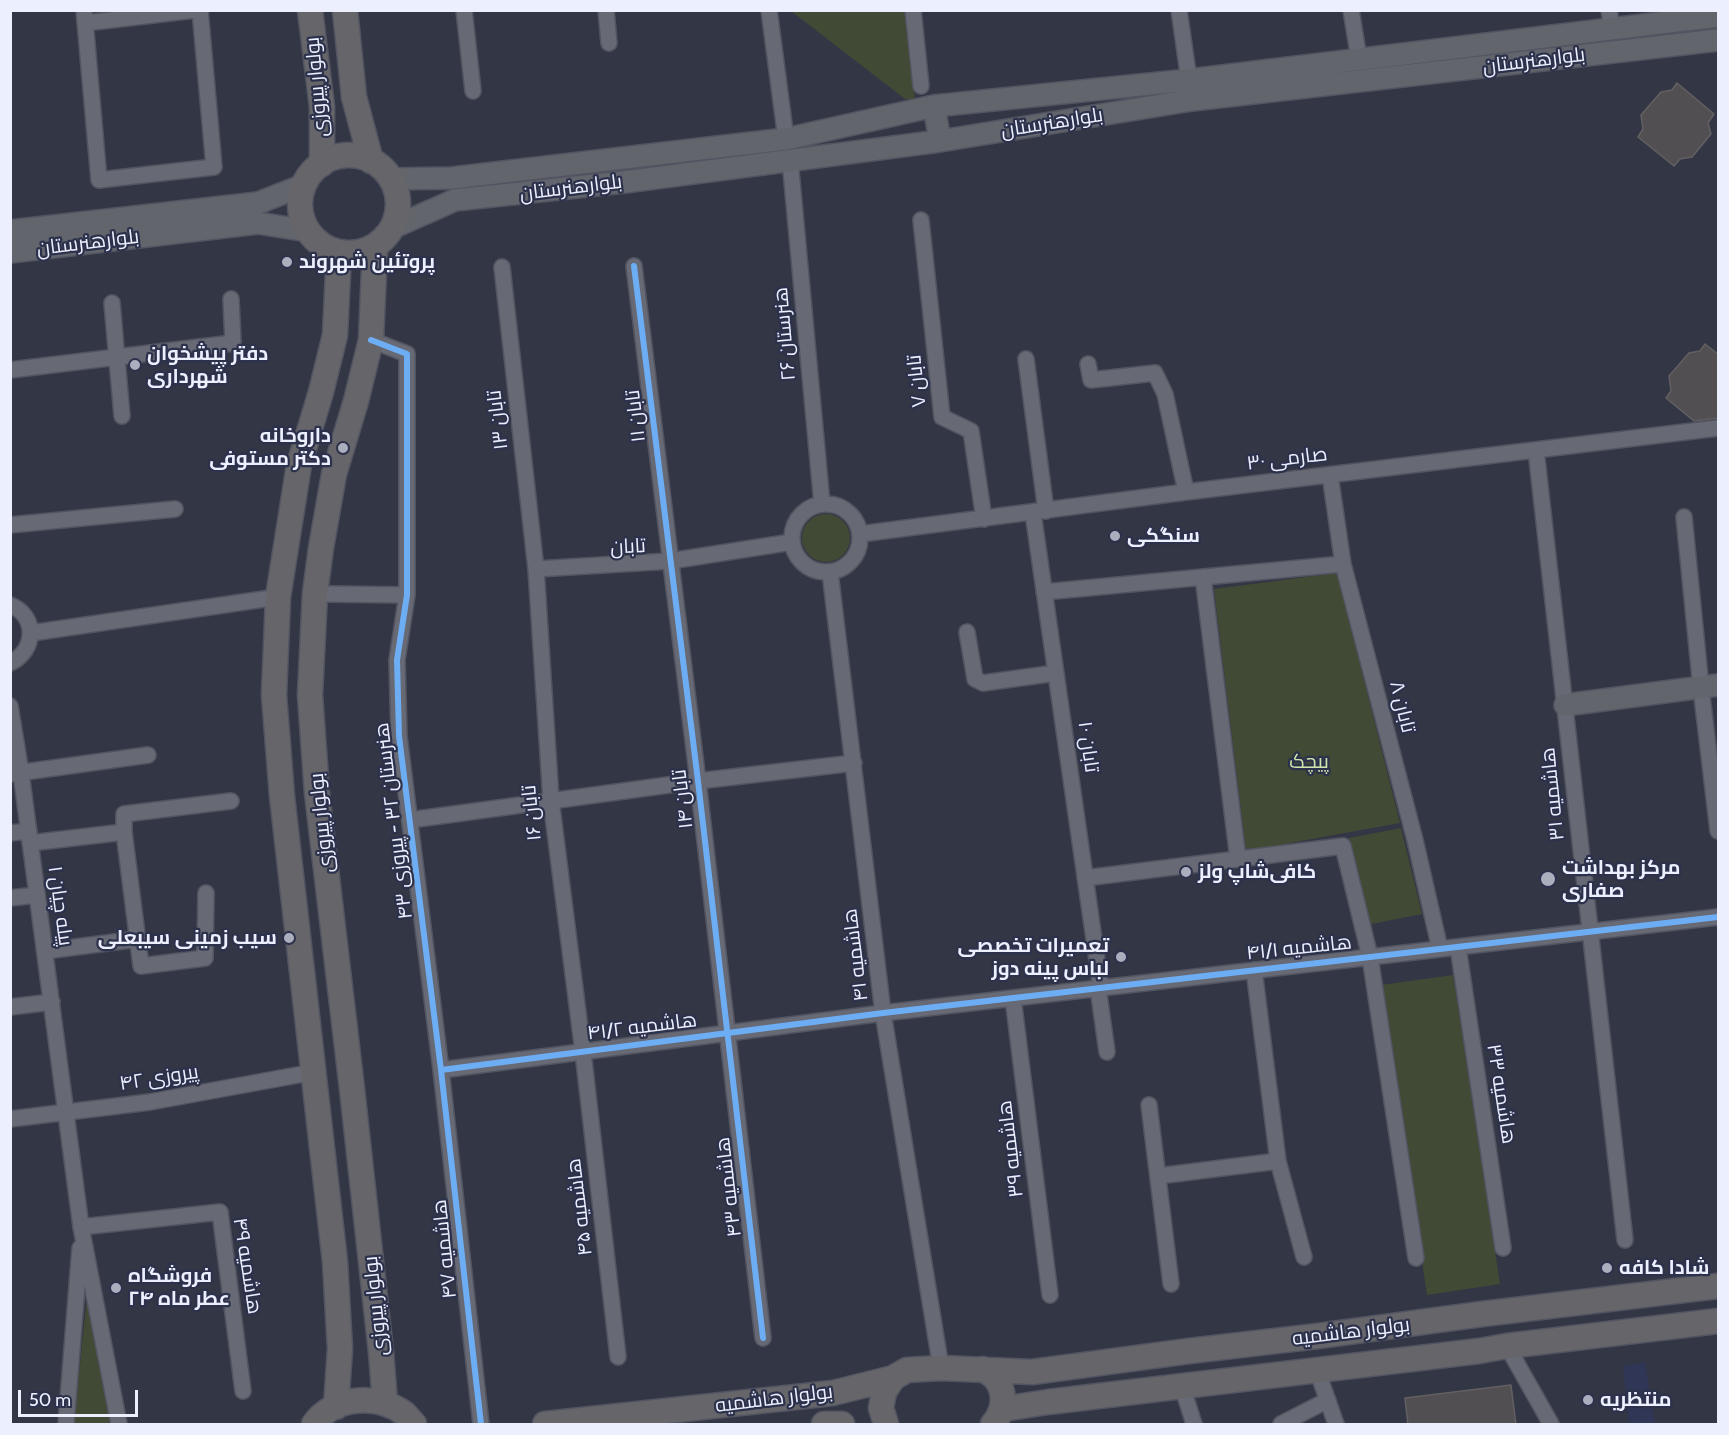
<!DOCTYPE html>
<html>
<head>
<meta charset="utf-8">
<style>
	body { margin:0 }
	#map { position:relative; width:1729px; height:1435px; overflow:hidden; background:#333645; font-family:Cabin,sans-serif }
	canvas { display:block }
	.frame { position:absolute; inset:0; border:12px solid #eceffe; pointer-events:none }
	.scale { position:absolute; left:18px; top:1390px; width:120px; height:27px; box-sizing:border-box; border:3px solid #eceffe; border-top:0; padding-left:8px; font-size:18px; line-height:21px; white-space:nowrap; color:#eceffe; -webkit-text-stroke:4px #2c314c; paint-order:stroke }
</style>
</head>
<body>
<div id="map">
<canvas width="1729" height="1435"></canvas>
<div class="frame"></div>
<div class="scale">50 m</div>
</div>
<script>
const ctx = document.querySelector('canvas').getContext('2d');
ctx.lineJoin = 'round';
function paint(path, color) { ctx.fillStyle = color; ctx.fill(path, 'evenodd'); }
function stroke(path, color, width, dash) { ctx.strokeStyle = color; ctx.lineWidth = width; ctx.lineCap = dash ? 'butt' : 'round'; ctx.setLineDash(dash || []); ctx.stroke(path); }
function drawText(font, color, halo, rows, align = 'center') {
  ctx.font = font + ' Cabin,Cairo,sans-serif'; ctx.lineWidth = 4.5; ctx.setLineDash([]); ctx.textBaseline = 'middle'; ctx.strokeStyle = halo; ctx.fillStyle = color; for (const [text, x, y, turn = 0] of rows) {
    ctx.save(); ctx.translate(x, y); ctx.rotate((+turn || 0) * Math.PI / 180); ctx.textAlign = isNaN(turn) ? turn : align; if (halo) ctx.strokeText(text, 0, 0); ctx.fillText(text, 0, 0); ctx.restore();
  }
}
const built = new Path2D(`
	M 1645,1362 L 1655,1424 L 1629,1424 L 1623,1366 Z`);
const green = new Path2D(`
	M 791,11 L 905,11 L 915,99 L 905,99 Z
	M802 538a24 24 0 1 1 48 0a24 24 0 1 1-48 0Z
	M 1337,573 L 1400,823 L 1246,851 L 1214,589 Z
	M 1401,828 L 1422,914 L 1367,925 L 1349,838 Z
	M 1453,975 L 1500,1284 L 1427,1295 L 1381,985 Z
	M 89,1276 L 110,1424 L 74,1424 Z`);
const building = new Path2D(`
	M 1677,83 L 1714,114 L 1708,123 L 1711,134 L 1692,157 L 1680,159 L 1674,166 L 1638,137 L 1643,129 L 1641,115 L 1661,92 L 1672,90 Z
	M 1705,344 L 1719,355 L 1719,418 L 1694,421 L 1666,398 L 1671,391 L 1669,376 L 1689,353 L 1700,351 Z
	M 1511,1385 L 1516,1425 L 1408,1425 L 1405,1398 Z`);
const street = new Path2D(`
	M 84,10 L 99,180 L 214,167 L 200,10
	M 464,10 L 473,91
	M 606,10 L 609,43
	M 769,10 L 786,139
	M 913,10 L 921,86
	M 1179,10 L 1189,80
	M 1351,10 L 1359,59
	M 1609,10 L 1612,29
	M 85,23 L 195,10
	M 790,160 L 822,504
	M 921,220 L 942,417 L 971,431 L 984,519
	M 634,266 L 698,781 L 763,1338
	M 502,267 L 536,569 L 551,800 L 583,1052 L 618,1357
	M 112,303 L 122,416
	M 371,340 L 407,354 L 407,595 L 397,660 L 399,736 L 441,1070 L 481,1424
	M 1026,359 L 1046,511
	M 1088,364 L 1091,380 L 1155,373 L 1165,394 L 1186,492
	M 10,370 L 233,343 L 231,299
	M 1536,450 L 1625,1240
	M 1330,475 L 1343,564 L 1415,840 L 1440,949
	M792 538a34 34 0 1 1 68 0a34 34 0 1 1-68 0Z
	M 1033,513 L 1101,988
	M 1684,517 L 1701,688 L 1718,831
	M 10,525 L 175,509
	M 860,534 L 1186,492 L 1718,428
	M 536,569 L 670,561 L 792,542
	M 830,572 L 883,1013 L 941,1368
	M 1203,577 L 1238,859
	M 1044,592 L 1343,564
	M 329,594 L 407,595
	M 10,605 C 38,616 36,651 10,663
	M 967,632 L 975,679 L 983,683 L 1056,673
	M 31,633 L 278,597
	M 10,706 L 21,773 L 81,1227 L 119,1424
	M 10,774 L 148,755
	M 410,820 L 698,781 L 854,763
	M 10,833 L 29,831
	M 30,843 L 124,832
	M 1085,878 L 1343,846 L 1370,957 L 1416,1258
	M 206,893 L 205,958 L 141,966 L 124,832 L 124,814 L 231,801
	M 10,898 L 37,895
	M 1458,947 L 1503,1248
	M 45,951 L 138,939
	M 1254,970 L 1278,1161 L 1304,1257
	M 1098,988 L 1107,1052
	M 1013,998 L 1050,1295
	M 10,1007 L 52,1002
	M 441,1070 L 883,1013 L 1718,917
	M 1149,1105 L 1171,1284
	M 10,1119 L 150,1102 L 314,1072
	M 1158,1176 L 1278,1161
	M 81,1227 L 220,1212 L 243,1391
	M 1507,1346 L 1551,1424
	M 1317,1370 L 1336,1424
	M 1182,1386 L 1194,1424
	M 66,1424 L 80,1248
	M 1281,1424 L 1328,1400`);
const secondary = new Path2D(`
	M 934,106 L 940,141
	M 390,179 L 452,178 L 786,139 L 934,106 L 1189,80 L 1718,16
	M 392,228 L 455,200 L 624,182 L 940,141 L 1192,100 L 1718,40
	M 10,231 L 258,203 L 304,185
	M 10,252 L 258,223 L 308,231
	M 1565,705 L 1718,685`);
const primary = new Path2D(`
	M 310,10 L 322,107 L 322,164
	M 345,10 L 354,97 L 371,161
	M300 204a49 49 0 1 1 98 0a49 49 0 1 1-98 0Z
	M 375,246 L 371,340 L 356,401 L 334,474 L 321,548 L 315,593 L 310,695 L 317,793 L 352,1089 L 381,1352 L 385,1403
	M 983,1369 C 987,1372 992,1375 995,1378 C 1007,1392 1004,1412 993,1424
	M 336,1407 L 340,1349 L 335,1262 L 282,796 L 274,695 L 278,597 L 299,465 L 321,392 L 335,335 L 339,252
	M 1003,1409 L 1048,1402 L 1479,1351 L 1507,1346 L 1718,1321
	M 314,1424 C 334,1396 378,1393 405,1414 C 408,1417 411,1421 414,1424
	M 545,1424 L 833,1393 L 893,1378
	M 824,1424 L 842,1424
	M 886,1424 L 881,1408 L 884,1392 L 893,1378 L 907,1370 L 941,1368 L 1032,1372 L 1189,1351 L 1318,1336 L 1482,1314 L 1718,1286`);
const cycleway = new Path2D(`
	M 634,266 L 698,781 L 763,1338
	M 371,340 L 407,354 L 407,595 L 397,660 L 399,736 L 441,1070 L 481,1424
	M 441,1070 L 883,1013 L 1718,917`);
const markers = [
	[287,262,6,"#abaebd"],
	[135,365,6,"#abaebd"],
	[343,448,6,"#abaebd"],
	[1115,536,6,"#abaebd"],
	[1186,872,6,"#abaebd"],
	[1548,879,8,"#abaebd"],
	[289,938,6,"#abaebd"],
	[1121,957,6,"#abaebd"],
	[1607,1268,6,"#abaebd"],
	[116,1288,6,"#abaebd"],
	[1588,1400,6,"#abaebd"]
];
const streetNames = [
	["بلوارهنرستان",1534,61,-7],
	["بولوار پیروزی",317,87,-95],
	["بلوارهنرستان",1052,123,-9],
	["بلوارهنرستان",571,188,-7],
	["بلوارهنرستان",88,243,-7],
	["هنرستان ۲۶",785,334,-95],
	["تابان ۷",917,381,-96],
	["تابان ۱۱",636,416,-97],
	["تابان ۱۳",498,420,-97],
	["صارمی ۳۰",1287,459,-7],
	["تابان",628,547,-3],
	["تابان ۸",1402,707,76],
	["تابان ۱۰",1088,747,82],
	["هاشمیه ۳۱",1553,794,-96],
	["تابان ۱۴",683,799,-97],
	["تابان ۱۶",532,813,-96],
	["هنرستان ۳۲ - پیروزی ۴۳",394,821,-97],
	["بولوار پیروزی",322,823,-96],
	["پیله چیان ۱",60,906,82],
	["هاشمیه ۴۱/۱",1299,948,-6],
	["هاشمیه ۴۱",856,955,-97],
	["هاشمیه ۴۱/۲",642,1027,-7],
	["پیروزی ۴۲",159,1078,-9],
	["هاشمیه ۳۳",1501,1094,81],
	["هاشمیه ۳۹",1011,1149,-97],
	["هاشمیه ۴۳",729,1187,-97],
	["هاشمیه ۴۵",580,1207,-97],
	["هاشمیه ۴۷",445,1249,-96],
	["هاشمیه ۴۹",247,1266,81],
	["بولوار پیروزی",376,1306,-96],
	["بولوار هاشمیه",1351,1332,-7],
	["بولوار هاشمیه",774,1399,-7]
];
const poiNames = [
	["پروتئین شهروند",299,262],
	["دفتر پیشخوان",147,354],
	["شهرداری",147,377],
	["داروخانه",331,436,"right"],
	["دکتر مستوفی",331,459,"right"],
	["سنگکی",1127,536],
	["مرکز بهداشت",1562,868],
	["صفاری",1562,891],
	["کافی‌شاپ ولز",1198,872],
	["سیب زمینی سیبعلی",277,938,"right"],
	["تعمیرات تخصصی",1109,946,"right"],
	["لباس پینه دوز",1109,969,"right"],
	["شادا کافه",1619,1268],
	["فروشگاه",128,1276],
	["عطر ماه ۲۴",128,1299],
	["منتظریه",1600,1400]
];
const parkNames = [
	["پیچک",1309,762]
];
paint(built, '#303655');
paint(green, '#414a35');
paint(building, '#514f52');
stroke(building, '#636062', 1.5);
stroke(street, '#525561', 18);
stroke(secondary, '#525561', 24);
stroke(primary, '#525561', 27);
stroke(street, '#676974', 15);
stroke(secondary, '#63656c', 21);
stroke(primary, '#66666a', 24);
stroke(cycleway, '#6dadf4', 6);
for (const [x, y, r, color] of markers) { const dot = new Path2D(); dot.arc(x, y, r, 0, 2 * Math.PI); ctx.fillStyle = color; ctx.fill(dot); stroke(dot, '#2c314c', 2); }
drawText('20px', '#eceffe', '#2c314c', streetNames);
drawText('bold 20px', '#eceffe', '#2c314c', poiNames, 'left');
drawText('20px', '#cee4aa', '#2c314c', parkNames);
</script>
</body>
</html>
